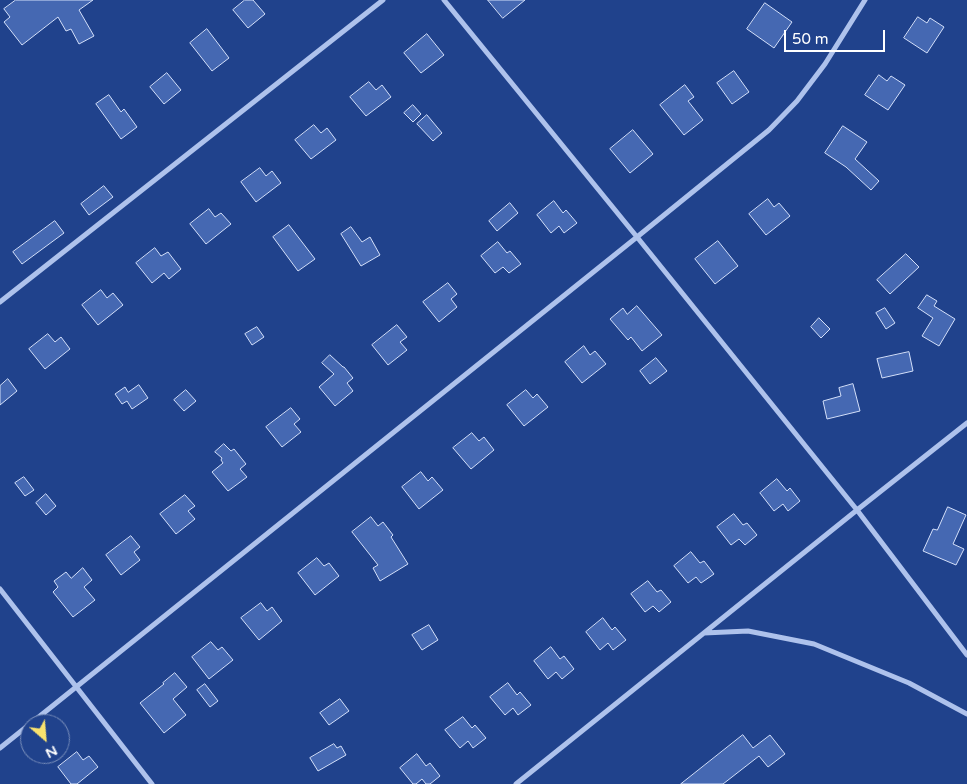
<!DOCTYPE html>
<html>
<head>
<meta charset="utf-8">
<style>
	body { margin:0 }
	#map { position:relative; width:967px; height:784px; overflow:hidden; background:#20428c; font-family:"Varela Round",sans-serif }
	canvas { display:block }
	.north { position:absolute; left:20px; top:714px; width:50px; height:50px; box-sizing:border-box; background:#20428c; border:1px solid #798eba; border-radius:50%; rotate:153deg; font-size:14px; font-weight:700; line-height:20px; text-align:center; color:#fff }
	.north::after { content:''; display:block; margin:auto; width:18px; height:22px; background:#f9e26e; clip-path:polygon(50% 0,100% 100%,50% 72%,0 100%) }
	.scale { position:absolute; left:784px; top:30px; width:101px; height:22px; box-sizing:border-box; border:2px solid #fff; border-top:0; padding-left:6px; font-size:15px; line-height:18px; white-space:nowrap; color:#fff; -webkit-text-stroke:4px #20428c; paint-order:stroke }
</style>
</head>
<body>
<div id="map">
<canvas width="967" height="784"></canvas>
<div class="north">N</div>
<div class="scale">50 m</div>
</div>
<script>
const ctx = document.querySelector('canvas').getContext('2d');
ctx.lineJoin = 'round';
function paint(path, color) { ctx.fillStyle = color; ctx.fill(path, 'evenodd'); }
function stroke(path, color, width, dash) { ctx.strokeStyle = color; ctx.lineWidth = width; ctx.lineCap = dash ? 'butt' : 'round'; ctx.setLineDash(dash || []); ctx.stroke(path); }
const building = new Path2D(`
	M 16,0 L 93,0 L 79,10 L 94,36 L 79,44 L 71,29 L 66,31 L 58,17 L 22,45 L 4,22 L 10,17 L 4,9 Z
	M 245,0 L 253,0 L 265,14 L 248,28 L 233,10 Z
	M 488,0 L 525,0 L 503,18 Z
	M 765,3 L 792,22 L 774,48 L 747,29 Z
	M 918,17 L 927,23 L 930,18 L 944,27 L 927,53 L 904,38 Z
	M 207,29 L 229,58 L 212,71 L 190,43 Z
	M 427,34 L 444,55 L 421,73 L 404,53 Z
	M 734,71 L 749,92 L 732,104 L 717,83 Z
	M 167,73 L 181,90 L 164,104 L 150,87 Z
	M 879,75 L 887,81 L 891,76 L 905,85 L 888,110 L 865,95 Z
	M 369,82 L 376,90 L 382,85 L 391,97 L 366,116 L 350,97 Z
	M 685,85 L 694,97 L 688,101 L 703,120 L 684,135 L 660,105 Z
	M 109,95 L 121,112 L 124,109 L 137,127 L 121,139 L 96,104 Z
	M 413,105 L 421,114 L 413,122 L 404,113 Z
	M 427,115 L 442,133 L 433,141 L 417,124 Z
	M 314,125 L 321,133 L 327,128 L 336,140 L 311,159 L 295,140 Z
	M 843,126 L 867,142 L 855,159 L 879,181 L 871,190 L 846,167 L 825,153 Z
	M 633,130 L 653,154 L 630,173 L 610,149 Z
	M 260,168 L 266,176 L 272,171 L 281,183 L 256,202 L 241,182 Z
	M 104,186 L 113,197 L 89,215 L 81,204 Z
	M 768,199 L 774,207 L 779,203 L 790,216 L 766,235 L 749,214 Z
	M 554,201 L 563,213 L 566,210 L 577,223 L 564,233 L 559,226 L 551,233 L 537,215 Z
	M 510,203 L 518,213 L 497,231 L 489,221 Z
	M 209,209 L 215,217 L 221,213 L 231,224 L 206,244 L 190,224 Z
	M 55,221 L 64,233 L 22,264 L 13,252 Z
	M 289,225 L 315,259 L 298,271 L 273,237 Z
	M 351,227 L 362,242 L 370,237 L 380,255 L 361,266 L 341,234 Z
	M 718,241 L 738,266 L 715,284 L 695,259 Z
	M 498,242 L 507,253 L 510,251 L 521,264 L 509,273 L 503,267 L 495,273 L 481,256 Z
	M 155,248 L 161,256 L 168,252 L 181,269 L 169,279 L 164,273 L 152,283 L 136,263 Z
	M 906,254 L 919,267 L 890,294 L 877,280 Z
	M 448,283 L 457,294 L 451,299 L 457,307 L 439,322 L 423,302 Z
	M 101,290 L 107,298 L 113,293 L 123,305 L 98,325 L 82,305 Z
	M 927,295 L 937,301 L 934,306 L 955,319 L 939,346 L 922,336 L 933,318 L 918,308 Z
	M 637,306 L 662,335 L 642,351 L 631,337 L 628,340 L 610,319 L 623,308 L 627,314 Z
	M 885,308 L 895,323 L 886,329 L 876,313 Z
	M 819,318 L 830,329 L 821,338 L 811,327 Z
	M 397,325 L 407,337 L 400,342 L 407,350 L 388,365 L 372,345 Z
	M 257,327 L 264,337 L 252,345 L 245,334 Z
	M 48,334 L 55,342 L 61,337 L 70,349 L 45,369 L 29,349 Z
	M 584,346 L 590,355 L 595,351 L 606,364 L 582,383 L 565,362 Z
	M 909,352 L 913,371 L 882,378 L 877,359 Z
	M 330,355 L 343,367 L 344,367 L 353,378 L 347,383 L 353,391 L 335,406 L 319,387 L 334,374 L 322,363 Z
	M 656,358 L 667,371 L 650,384 L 640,371 Z
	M 8,379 L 17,391 L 0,405 L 0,386 Z
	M 853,384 L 860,411 L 827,419 L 823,401 L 841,396 L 839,388 Z
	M 139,385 L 148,398 L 132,409 L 127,401 L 122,404 L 115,394 L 125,387 L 128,392 Z
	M 186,390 L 196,401 L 184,411 L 174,400 Z
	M 526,390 L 533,398 L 537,394 L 548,407 L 524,426 L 507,405 Z
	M 291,408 L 300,419 L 294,424 L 301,432 L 282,447 L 266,427 Z
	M 472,433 L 479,441 L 484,437 L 494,450 L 471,469 L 453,448 Z
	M 224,444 L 231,451 L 234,449 L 246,464 L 240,469 L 247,477 L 228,491 L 212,472 L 223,463 L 221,460 L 222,458 L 215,452 Z
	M 421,472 L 428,481 L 432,477 L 443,490 L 419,509 L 402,487 Z
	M 24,477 L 34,490 L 25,496 L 15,483 Z
	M 777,479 L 787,491 L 790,488 L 800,501 L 788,511 L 783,504 L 774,511 L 760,493 Z
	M 46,494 L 56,506 L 46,515 L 36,503 Z
	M 185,495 L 195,506 L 188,511 L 195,519 L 176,534 L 160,514 Z
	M 948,507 L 966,515 L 953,544 L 964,549 L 956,565 L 923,551 L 933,529 L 937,530 Z
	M 734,514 L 743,525 L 747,523 L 757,535 L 745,545 L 739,539 L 731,545 L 717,527 Z
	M 371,517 L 378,526 L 383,522 L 393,535 L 391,537 L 408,564 L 380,581 L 373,568 L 378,565 L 352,532 Z
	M 131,536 L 140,547 L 134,552 L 140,560 L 121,575 L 106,555 Z
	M 691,552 L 700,563 L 704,561 L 714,574 L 701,583 L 696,577 L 688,583 L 674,566 Z
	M 317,558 L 324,566 L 329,563 L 339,576 L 315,595 L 298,573 Z
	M 83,568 L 92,580 L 84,587 L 95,600 L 73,617 L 53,592 L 58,587 L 54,581 L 66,572 L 71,578 Z
	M 648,581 L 657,592 L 661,590 L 671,602 L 659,612 L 653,606 L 645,612 L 631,594 Z
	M 261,603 L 267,611 L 272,607 L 282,621 L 259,640 L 241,618 Z
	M 603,618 L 612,630 L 615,627 L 626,640 L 613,650 L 608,643 L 600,650 L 586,632 Z
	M 429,625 L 438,640 L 422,650 L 412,635 Z
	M 211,642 L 218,650 L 222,647 L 233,660 L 209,679 L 192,657 Z
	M 551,647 L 560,659 L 564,656 L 574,669 L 562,679 L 556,672 L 548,679 L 534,661 Z
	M 175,673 L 187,687 L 173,699 L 186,715 L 164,733 L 140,703 L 164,684 L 163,683 Z
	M 508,683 L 517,695 L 520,692 L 531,705 L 518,715 L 513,708 L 505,715 L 490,697 Z
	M 205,684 L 218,701 L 210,707 L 197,690 Z
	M 340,699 L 349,711 L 329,725 L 320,713 Z
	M 463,717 L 472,728 L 475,725 L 486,738 L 473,748 L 468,741 L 460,748 L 445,730 Z
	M 743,735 L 753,748 L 770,735 L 785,754 L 768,767 L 759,756 L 723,784 L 681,784 Z
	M 334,744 L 337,748 L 341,746 L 346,755 L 318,771 L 310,758 Z
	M 77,752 L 83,760 L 89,756 L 98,767 L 77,784 L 71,784 L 58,767 Z
	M 417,754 L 426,766 L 430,763 L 440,776 L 430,784 L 426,784 L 422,779 L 416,784 L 413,784 L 400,768 Z`);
const minor = new Path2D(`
	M 444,0 L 637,237 L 857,510 L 967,655
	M 0,302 L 383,0
	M 0,589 L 152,784
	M 704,633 L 748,631 L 814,644 L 909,683 L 967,714
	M 30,724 L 637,237 L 769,130 L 797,101 L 825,64 L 865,0
	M 0,748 L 30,724
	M 516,784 L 857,510 L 967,423`);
paint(building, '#4568b2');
stroke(building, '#d3dff9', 1);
stroke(minor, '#aec2ec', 5);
</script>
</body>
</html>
